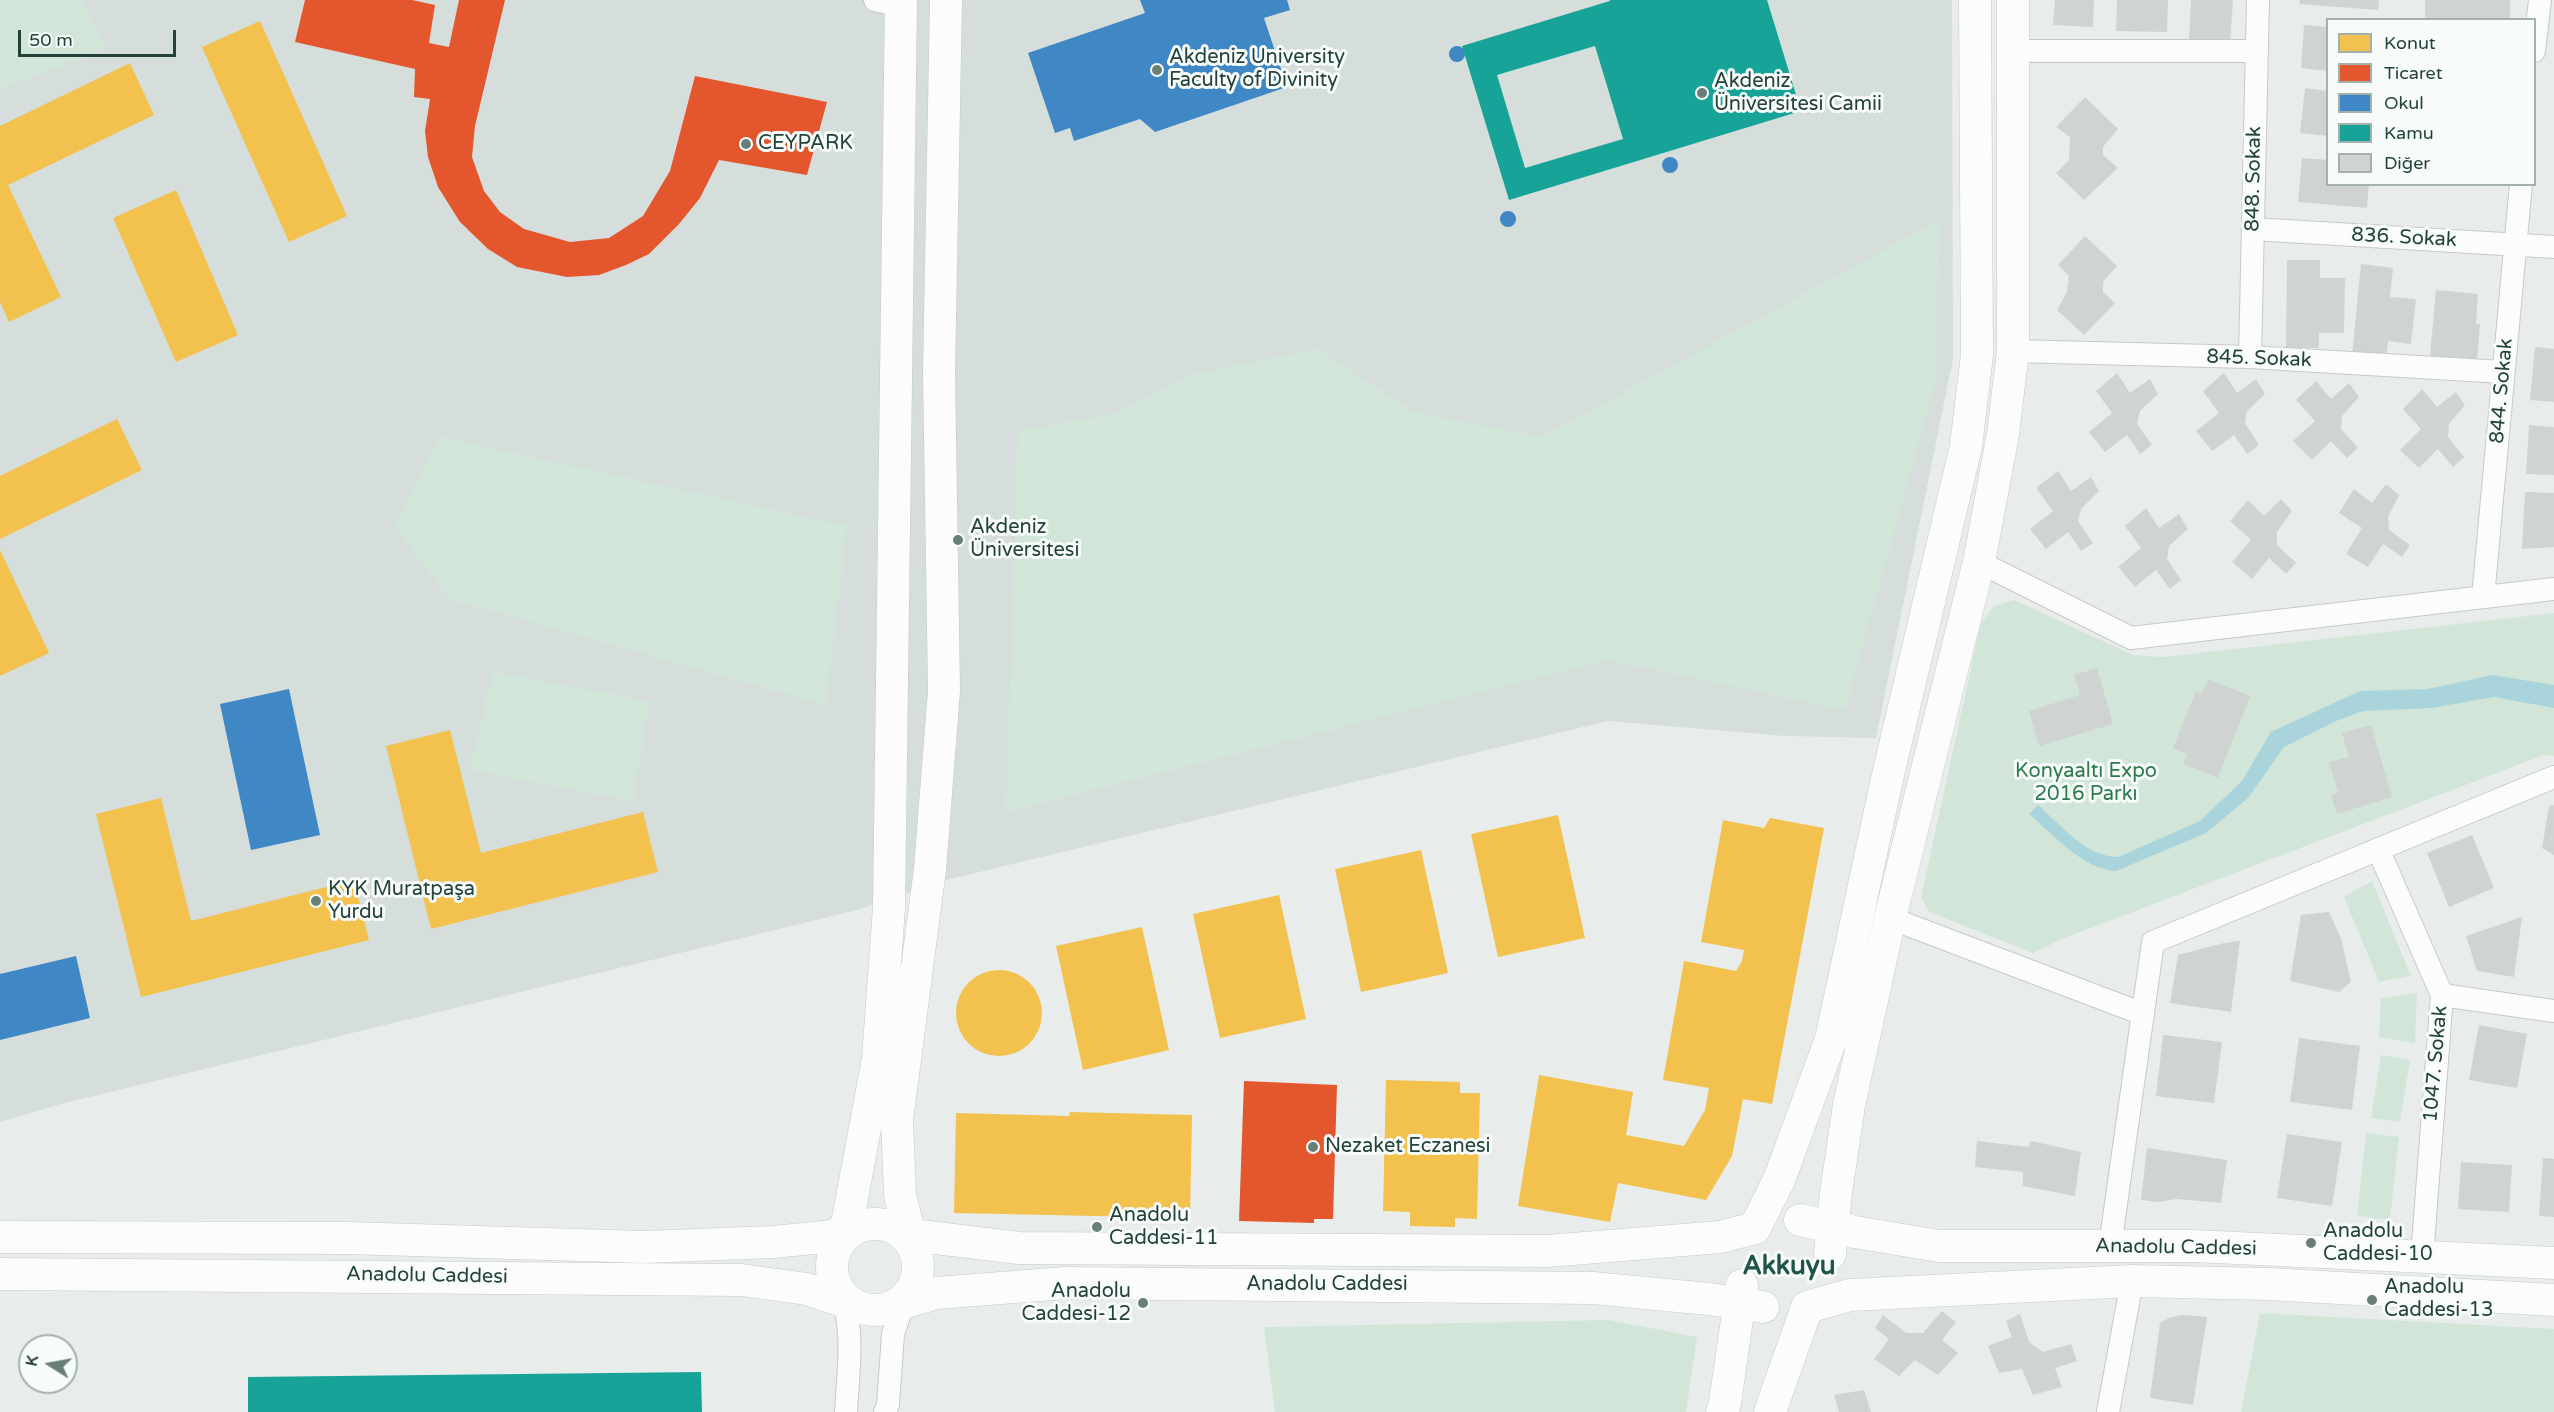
<!DOCTYPE html>
<html>
<head>
<meta charset="utf-8">
<style>
	body { margin:0 }
	#map { position:relative; width:2554px; height:1412px; overflow:hidden; background:#e8edeb; font-family:"Varela Round",sans-serif }
	canvas { display:block }
	.legend { position:absolute; left:2326px; top:18px; width:210px; height:168px; box-sizing:border-box; background:#f7fbf9; border:2px solid #a3b1ad; margin:0; padding:8px 10px; list-style:none; font-size:18px; color:#24423a }
	.legend li { display:flex; align-items:center; gap:12px; height:30px }
	.legend b { width:30px; border:2px solid #a3b1ad }
	.north { position:absolute; left:18px; top:1334px; width:60px; height:60px; box-sizing:border-box; background:#f7fbf9; border:2px solid #a3b1ad; border-radius:50%; rotate:281deg; font-size:16px; font-weight:700; line-height:24px; text-align:center; color:#24423a }
	.north::after { content:''; display:block; margin:auto; width:21px; height:27px; background:#697e78; clip-path:polygon(50% 0,100% 100%,50% 72%,0 100%) }
	.scale { position:absolute; left:18px; top:30px; width:158px; height:27px; box-sizing:border-box; border:3px solid #24423a; border-top:0; padding-left:8px; font-size:18px; line-height:21px; white-space:nowrap; color:#24423a; -webkit-text-stroke:4px #f7fbf9; paint-order:stroke }
</style>
</head>
<body>
<div id="map">
<canvas width="2554" height="1412"></canvas>
<ul class="legend">
<li><b style="height:16px;background:#f2c14e"></b>Konut</li>
<li><b style="height:16px;background:#e4572e"></b>Ticaret</li>
<li><b style="height:16px;background:#3f88c5"></b>Okul</li>
<li><b style="height:16px;background:#17a398"></b>Kamu</li>
<li><b style="height:16px;background:#cfd4d2"></b>Diğer</li>
</ul>
<div class="north">K</div>
<div class="scale">50 m</div>
</div>
<script>
const ctx = document.querySelector('canvas').getContext('2d');
ctx.lineJoin = 'round';
function paint(path, color) { ctx.fillStyle = color; ctx.fill(path, 'evenodd'); }
function stroke(path, color, width, dash) { ctx.strokeStyle = color; ctx.lineWidth = width; ctx.lineCap = dash ? 'butt' : 'round'; ctx.setLineDash(dash || []); ctx.stroke(path); }
function drawText(font, color, halo, rows, align = 'center') {
  ctx.font = font + ' "Varela Round",sans-serif'; ctx.lineWidth = 6; ctx.setLineDash([]); ctx.textBaseline = 'middle'; ctx.strokeStyle = halo; ctx.fillStyle = color; for (const [text, x, y, turn = 0] of rows) {
    ctx.save(); ctx.translate(x, y); ctx.rotate((+turn || 0) * Math.PI / 180); ctx.textAlign = isNaN(turn) ? turn : align; if (halo) ctx.strokeText(text, 0, 0); ctx.fillText(text, 0, 0); ctx.restore();
  }
}
const built = new Path2D(`
	M 0,0 L 1952,0 L 1953,359 L 1876,738 L 1784,736 L 1608,721 L 946,880 L 857,910 L 61,1104 L 0,1122 Z`);
const green = new Path2D(`
	M 0,0 L 83,0 L 105,49 L 0,89 Z
	M 1939,220 L 1935,384 L 1845,710 L 1608,660 L 1006,812 L 1018,431 L 1114,414 L 1190,375 L 1317,349 L 1414,412 L 1542,437 Z
	M 439,437 L 847,526 L 826,705 L 450,599 L 394,525 Z
	M 2014,600 L 2133,655 L 2163,657 L 2554,613 L 2554,756 L 2544,755 L 2062,939 L 2033,953 L 1929,912 L 1921,897 L 1981,623 L 1994,606 Z
	M 493,672 L 649,701 L 633,801 L 470,770 Z
	M 2372,881 L 2411,976 L 2379,982 L 2344,897 Z
	M 2417,993 L 2415,1043 L 2379,1037 L 2381,998 Z
	M 2381,1055 L 2410,1060 L 2400,1122 L 2371,1118 Z
	M 2366,1133 L 2399,1137 L 2390,1220 L 2357,1216 Z
	M 2260,1313 L 2554,1329 L 2554,1412 L 2241,1412 Z
	M 1609,1320 L 1697,1337 L 1686,1412 L 1275,1412 L 1264,1327 Z`);
const water = new Path2D(`
	M 2492,675 L 2554,685 L 2554,708 L 2494,697 L 2431,708 L 2363,711 L 2336,721 L 2284,747 L 2248,798 L 2206,833 L 2116,871 C 2082,869 2054,835 2029,814 L 2038,805 C 2061,825 2086,857 2118,857 L 2200,821 L 2242,781 L 2271,732 L 2360,691 L 2428,689 Z`);
const homes = new Path2D(`
	M 260,21 L 347,216 L 289,242 L 202,47 Z
	M 130,63 L 154,115 L 8,185 L 61,297 L 9,322 L 0,302 L 0,126 Z
	M 176,190 L 238,335 L 176,362 L 113,218 Z
	M 117,419 L 142,470 L 0,539 L 0,476 Z
	M 0,550 L 49,653 L 0,676 Z
	M 450,730 L 481,853 L 643,812 L 658,872 L 431,929 L 386,746 Z
	M 161,798 L 191,921 L 354,880 L 369,940 L 141,997 L 96,814 Z
	M 1558,815 L 1585,938 L 1498,957 L 1471,834 Z
	M 1770,818 L 1824,828 L 1772,1104 L 1743,1099 L 1732,1156 L 1706,1200 L 1618,1183 L 1610,1222 L 1518,1206 L 1539,1075 L 1633,1092 L 1626,1135 L 1684,1146 L 1705,1110 L 1709,1088 L 1663,1080 L 1684,961 L 1736,971 L 1742,961 L 1744,950 L 1701,942 L 1723,820 L 1764,828 Z
	M 1421,850 L 1448,973 L 1361,992 L 1335,869 Z
	M 1279,895 L 1306,1019 L 1220,1038 L 1193,914 Z
	M 1142,927 L 1169,1050 L 1083,1070 L 1056,946 Z
	M956 1013a43 43 0 1 1 86 0a43 43 0 1 1-86 0Z
	M 1386,1080 L 1460,1082 L 1460,1093 L 1480,1093 L 1477,1219 L 1455,1218 L 1455,1227 L 1410,1226 L 1410,1212 L 1383,1211 Z
	M 1070,1112 L 1192,1115 L 1190,1218 L 954,1213 L 956,1113 L 1069,1116 Z`);
const shops = new Path2D(`
	M 305,0 L 412,0 L 435,5 L 429,43 L 449,47 L 459,0 L 505,0 L 475,126 L 472,157 L 484,191 L 500,212 L 524,229 L 570,242 L 609,238 L 643,216 L 670,171 L 695,76 L 827,102 L 807,175 L 719,160 L 700,198 L 679,224 L 649,254 L 626,265 L 599,275 L 567,277 L 517,267 L 488,249 L 460,222 L 438,187 L 428,157 L 425,131 L 430,99 L 414,97 L 415,69 L 295,42 Z
	M 1244,1081 L 1337,1085 L 1333,1219 L 1314,1219 L 1314,1223 L 1239,1221 Z`);
const schools = new Path2D(`
	M 1140,0 L 1287,0 L 1290,10 L 1264,18 L 1287,87 L 1155,132 L 1140,119 L 1074,141 L 1070,128 L 1055,133 L 1028,53 L 1145,13 Z
	M 1610,0 L 1625,0 L 1624,9 L 1619,11 L 1613,10 Z
	M1449 54a8 8 0 1 1 16 0a8 8 0 1 1-16 0Z
	M1662 165a8 8 0 1 1 16 0a8 8 0 1 1-16 0Z
	M1500 219a8 8 0 1 1 16 0a8 8 0 1 1-16 0Z
	M 289,689 L 320,835 L 251,850 L 220,704 Z
	M 76,956 L 90,1018 L 0,1040 L 0,974 Z`);
const public = new Path2D(`
	M 1613,0 L 1767,0 L 1801,111 L 1509,200 L 1462,46 ZM 1595,46 L 1623,139 L 1525,168 L 1497,75 Z
	M 701,1372 L 702,1412 L 248,1412 L 248,1377 Z`);
const building = new Path2D(`
	M 2055,0 L 2094,0 L 2093,27 L 2053,25 Z
	M 2117,0 L 2168,0 L 2167,32 L 2116,31 Z
	M 2191,0 L 2233,0 L 2230,44 L 2189,41 Z
	M 2300,0 L 2379,0 L 2378,10 L 2299,4 Z
	M 2425,0 L 2510,0 L 2510,20 L 2425,18 Z
	M 2304,25 L 2328,27 L 2328,71 L 2301,68 Z
	M 2305,88 L 2328,91 L 2328,136 L 2300,133 Z
	M 2085,97 L 2118,129 L 2103,147 L 2103,155 L 2118,168 L 2084,200 L 2056,173 L 2069,160 L 2070,137 L 2056,127 Z
	M 2302,158 L 2328,160 L 2328,184 L 2369,184 L 2367,208 L 2298,202 Z
	M 2085,236 L 2117,266 L 2103,282 L 2103,292 L 2115,303 L 2084,335 L 2057,310 L 2067,292 L 2069,276 L 2058,265 Z
	M 2287,260 L 2320,260 L 2320,278 L 2345,278 L 2344,333 L 2319,333 L 2319,348 L 2286,348 Z
	M 2361,264 L 2393,268 L 2390,297 L 2416,299 L 2411,344 L 2388,341 L 2386,358 L 2352,355 Z
	M 2436,290 L 2478,294 L 2476,324 L 2480,324 L 2477,360 L 2430,356 Z
	M 2535,347 L 2554,349 L 2554,402 L 2530,400 Z
	M 2117,373 L 2130,393 L 2150,379 L 2158,394 L 2140,411 L 2137,424 L 2152,445 L 2140,454 L 2127,435 L 2105,452 L 2089,432 L 2112,413 L 2096,391 Z
	M 2224,373 L 2237,393 L 2256,379 L 2265,394 L 2247,411 L 2245,423 L 2259,445 L 2247,454 L 2234,435 L 2212,451 L 2196,431 L 2219,413 L 2203,391 Z
	M 2316,381 L 2331,399 L 2349,383 L 2359,397 L 2342,416 L 2341,429 L 2358,448 L 2347,458 L 2331,441 L 2312,460 L 2293,441 L 2315,421 L 2296,400 Z
	M 2422,389 L 2437,407 L 2456,392 L 2465,405 L 2449,424 L 2448,437 L 2464,457 L 2453,467 L 2438,449 L 2419,468 L 2400,450 L 2421,429 L 2403,409 Z
	M 2529,425 L 2554,427 L 2554,475 L 2526,474 Z
	M 2058,471 L 2071,491 L 2091,477 L 2099,491 L 2081,509 L 2078,521 L 2093,543 L 2081,551 L 2068,532 L 2046,549 L 2030,529 L 2053,511 L 2036,488 Z
	M 2386,484 L 2399,495 L 2388,517 L 2389,530 L 2410,545 L 2402,557 L 2383,544 L 2368,567 L 2346,554 L 2362,528 L 2339,513 L 2354,489 L 2372,503 Z
	M 2525,492 L 2554,493 L 2554,547 L 2522,549 Z
	M 2281,499 L 2292,511 L 2277,532 L 2277,545 L 2296,563 L 2286,574 L 2269,558 L 2252,579 L 2232,562 L 2251,540 L 2230,521 L 2248,500 L 2264,516 Z
	M 2146,508 L 2159,528 L 2179,514 L 2188,529 L 2169,546 L 2167,559 L 2181,580 L 2170,589 L 2156,570 L 2135,587 L 2118,567 L 2141,548 L 2125,526 Z
	M 2097,668 L 2113,724 L 2039,746 L 2029,711 L 2080,695 L 2074,675 Z
	M 2208,679 L 2250,696 L 2218,778 L 2183,764 L 2187,754 L 2173,748 L 2196,691 L 2202,694 Z
	M 2371,725 L 2392,797 L 2337,814 L 2331,795 L 2338,793 L 2329,762 L 2349,757 L 2342,733 Z
	M 2554,805 L 2554,855 L 2542,848 L 2549,806 Z
	M 2472,835 L 2494,888 L 2449,907 L 2427,853 Z
	M 2329,912 L 2341,938 L 2351,982 L 2339,992 L 2290,981 L 2301,915 Z
	M 2522,917 L 2514,977 L 2477,971 L 2466,936 Z
	M 2240,941 L 2231,1012 L 2170,1003 L 2178,955 L 2224,943 Z
	M 2479,1025 L 2527,1034 L 2517,1088 L 2469,1080 Z
	M 2163,1035 L 2222,1042 L 2214,1103 L 2156,1096 Z
	M 2299,1038 L 2360,1046 L 2352,1110 L 2290,1102 Z
	M 2287,1134 L 2342,1142 L 2332,1206 L 2277,1198 Z
	M 1977,1141 L 2028,1147 L 2031,1141 L 2081,1152 L 2075,1196 L 2023,1186 L 2023,1172 L 1975,1167 Z
	M 2147,1148 L 2227,1160 L 2221,1203 L 2177,1199 L 2158,1202 L 2141,1200 Z
	M 2543,1158 L 2554,1159 L 2554,1217 L 2539,1216 Z
	M 2461,1162 L 2512,1165 L 2509,1212 L 2458,1209 Z
	M 1942,1311 L 1956,1322 L 1942,1340 L 1958,1353 L 1938,1375 L 1915,1360 L 1899,1376 L 1874,1359 L 1889,1339 L 1875,1328 L 1883,1315 L 1906,1333 L 1923,1333 Z
	M 2020,1314 L 2029,1342 L 2043,1352 L 2071,1344 L 2077,1361 L 2055,1368 L 2062,1387 L 2033,1395 L 2022,1369 L 1999,1373 L 1988,1346 L 2012,1337 L 2006,1321 Z
	M 2181,1315 L 2207,1317 L 2193,1405 L 2150,1398 L 2160,1323 L 2169,1318 Z
	M 1864,1390 L 1871,1412 L 1839,1412 L 1834,1395 Z`);
const street = new Path2D(`
	M 875,0 L 902,6
	M 2012,51 L 2256,51
	M 2534,51 L 2540,0
	M 2253,229 L 2554,247
	M 2013,351 L 2250,357 L 2503,372
	M 2250,357 L 2258,0
	M 1979,562 L 2131,638 L 2554,589
	M 2483,597 L 2521,184
	M 2378,849 L 2442,995 L 2422,1257
	M 1890,918 L 2143,1014
	M 2442,995 L 2554,1011
	M 2110,1246 L 2153,942 L 2554,777
	M 841,1294 C 855,1331 848,1373 846,1412
	M 885,1412 L 888,1405 L 893,1334 L 905,1298
	M 2108,1412 L 2132,1281`);
const secondary = new Path2D(`
	M 1800,1220 L 1855,1232 L 1939,1246 L 2194,1246 L 2554,1263
	M832 1267a43 43 0 1 1 86 0a43 43 0 1 1-86 0Z
	M 903,1234 L 1019,1248 L 1548,1251 L 1720,1237 L 1755,1228 L 1779,1180 L 1831,1039 L 1887,779 L 1966,446 L 1977,355 L 1975,0
	M 0,1237 L 348,1238 L 644,1247 L 773,1242 L 824,1237 L 851,1231
	M 841,1241 L 848,1219 L 878,1059 L 889,908 L 901,0
	M 912,1245 L 900,1195 L 897,1120 L 930,869 L 944,691 L 939,372 L 946,0
	M 1830,1254 L 1836,1193 L 1849,1105 L 1890,918 L 1979,562 L 2003,434 L 2013,351 L 2013,0
	M 0,1274 L 741,1280 L 807,1289 L 852,1304
	M 893,1306 L 937,1293 L 1065,1283 L 1593,1288 L 1709,1299 L 1763,1307
	M 1722,1412 L 1725,1403 L 1742,1285
	M 1770,1412 L 1807,1307 L 1850,1295 L 2132,1281 L 2268,1284 L 2554,1300`);
const markers = [
	[1157,70,6,"#697e78"],
	[1702,93,6,"#697e78"],
	[746,144,6,"#697e78"],
	[958,540,6,"#697e78"],
	[316,901,6,"#697e78"],
	[1313,1147,6,"#697e78"],
	[1097,1227,6,"#697e78"],
	[2311,1243,6,"#697e78"],
	[2372,1300,6,"#697e78"],
	[1143,1303,6,"#697e78"]
];
const poiNames = [
	["Akdeniz University",1169,58],
	["Faculty of Divinity",1169,81],
	["Akdeniz",1714,82],
	["Üniversitesi Camii",1714,105],
	["CEYPARK",758,144],
	["Akdeniz",970,528],
	["Üniversitesi",970,551],
	["KYK Muratpaşa",328,890],
	["Yurdu",328,913],
	["Nezaket Eczanesi",1325,1147],
	["Anadolu",1109,1216],
	["Caddesi-11",1109,1239],
	["Anadolu",2323,1232],
	["Caddesi-10",2323,1255],
	["Anadolu",2384,1288],
	["Caddesi-13",2384,1311],
	["Anadolu",1131,1292,"right"],
	["Caddesi-12",1131,1315,"right"]
];
const streetNames = [
	["848. Sokak",2254,179,-89],
	["836. Sokak",2404,238,3],
	["845. Sokak",2259,359,2],
	["844. Sokak",2502,391,-85],
	["1047. Sokak",2436,1064,-85],
	["Anadolu Caddesi",2176,1248,1],
	["Anadolu Caddesi",427,1276,1],
	["Anadolu Caddesi",1327,1285]
];
const parkNames = [
	["Konyaaltı Expo",2086,772],
	["2016 Parkı",2086,795]
];
const districtNames = [
	["Akkuyu",1789,1267]
];
paint(built, '#d6dedb');
paint(green, '#d1e6d8');
paint(water, '#a9d4db');
paint(homes, '#f2c14e');
paint(shops, '#e4572e');
paint(schools, '#3f88c5');
paint(public, '#17a398');
paint(building, '#cfd4d2');
stroke(street, '#c5cac8', 24);
stroke(secondary, '#c3cbc8', 33);
stroke(street, '#fcfcfc', 22);
stroke(secondary, '#fcfcfc', 32);
for (const [x, y, r, color] of markers) { const dot = new Path2D(); dot.arc(x, y, r, 0, 2 * Math.PI); ctx.fillStyle = color; ctx.fill(dot); stroke(dot, '#f7fbf9', 2); }
drawText('20px', '#24423a', '#f7fbf9', poiNames, 'left');
drawText('20px', '#24423a', '#f7fbf9', streetNames);
drawText('20px', '#2d7a4b', '#f7fbf9', parkNames);
drawText('bold 26px', '#1f5548', '#f7fbf9', districtNames);
</script>
</body>
</html>
